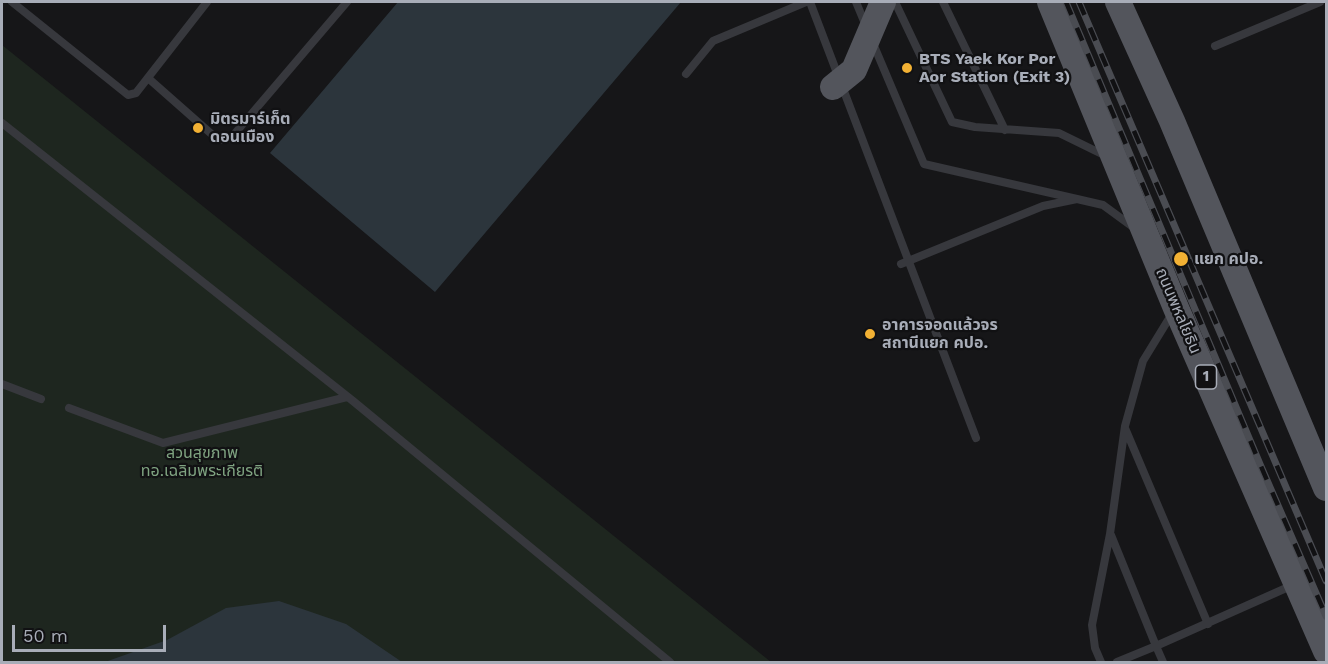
<!DOCTYPE html>
<html>
<head>
<meta charset="utf-8">
<style>
	body { margin:0 }
	#map { position:relative; width:1328px; height:664px; overflow:hidden; background:#161618; font-family:"Work Sans",sans-serif }
	canvas { display:block }
	.frame { position:absolute; inset:0; border:3px solid #a8adb8; pointer-events:none }
	.scale { position:absolute; left:12px; top:625px; width:154px; height:27px; box-sizing:border-box; border:3px solid #a8adb8; border-top:0; padding-left:8px; font-size:18px; line-height:21px; white-space:nowrap; color:#a8adb8; -webkit-text-stroke:4px #111113; paint-order:stroke }
</style>
</head>
<body>
<div id="map">
<canvas width="1328" height="664"></canvas>
<div class="frame"></div>
<div class="scale">50 m</div>
</div>
<script>
const ctx = document.querySelector('canvas').getContext('2d');
ctx.lineJoin = 'round';
function paint(path, color) { ctx.fillStyle = color; ctx.fill(path, 'evenodd'); }
function stroke(path, color, width, dash) { ctx.strokeStyle = color; ctx.lineWidth = width; ctx.lineCap = dash ? 'butt' : 'round'; ctx.setLineDash(dash || []); ctx.stroke(path); }
function drawText(font, color, halo, rows, align = 'center') {
  ctx.font = font + ' "Work Sans","Noto Sans Thai",sans-serif'; ctx.lineWidth = 4.5; ctx.setLineDash([]); ctx.textBaseline = 'middle'; ctx.strokeStyle = halo; ctx.fillStyle = color; for (const [text, x, y, turn = 0] of rows) {
    ctx.save(); ctx.translate(x, y); ctx.rotate((+turn || 0) * Math.PI / 180); ctx.textAlign = isNaN(turn) ? turn : align; if (halo) ctx.strokeText(text, 0, 0); ctx.fillText(text, 0, 0); ctx.restore();
  }
}
const green = new Path2D(`
	M 2,45 L 771,662 L 2,662 Z`);
const water = new Path2D(`
	M 398,2 L 681,2 L 435,292 L 270,153 Z
	M 279,601 L 346,624 L 402,662 L 105,662 L 167,640 L 226,608 Z`);
const lane = new Path2D(`
	M 12,2 L 128,95 L 136,93 L 207,2
	M 810,2 L 976,438
	M 856,2 L 866,26
	M 895,2 L 952,122 L 975,127 L 1059,133 L 1108,157
	M 943,2 L 1005,130
	M 872,41 L 924,164 L 1077,199
	M 1215,46 L 1320,2
	M 686,74 L 713,41 L 806,2
	M 148,78 L 216,138 L 224,140 L 231,138 L 347,2
	M 2,123 L 353,401 L 670,662
	M 901,264 L 1043,206 L 1077,199 L 1103,205 L 1133,227
	M 2,384 L 41,399
	M 69,408 L 163,443 L 347,397
	M 1125,428 L 1208,624
	M 1111,535 L 1156,646 L 1117,662
	M 1101,662 L 1095,648 L 1092,625 L 1110,534 L 1125,426 L 1143,361 L 1173,312
	M 1163,662 L 1156,646 L 1293,585`);
const primary = new Path2D(`
	M 1050,2 L 1176,308 L 1326,651
	M 1118,2 L 1172,121 L 1326,488`);
const rail = new Path2D(`
	M 1066,2 L 1260,464 L 1326,616
	M 1079,2 L 1326,581`);
const primaryBridge = new Path2D(`
	M 833,87 L 854,70 L 883,2`);
const markers = [
	[907,68,6,"#f2b134"],
	[198,128,6,"#f2b134"],
	[1181,259,8,"#f2b134"],
	[870,334,6,"#f2b134"]
];
const shields = [
	[1206,377,21]
];
const shieldNames = [
	["1",1206,377]
];
const poiNames = [
	["BTS Yaek Kor Por",919,59],
	["Aor Station (Exit 3)",919,77],
	["มิตรมาร์เก็ต",210,119],
	["ดอนเมือง",210,137],
	["แยก คปอ.",1194,259],
	["อาคารจอดแล้วจร",882,325],
	["สถานีแยก คปอ.",882,343]
];
const streetNames = [
	["ถนนพหลโยธิน",1178,311,67]
];
const parkNames = [
	["สวนสุขภาพ",202,453],
	["ทอ.เฉลิมพระเกียรติ",202,471]
];
paint(green, '#1e261f');
paint(water, '#2c353c');
stroke(lane, '#37383d', 8);
stroke(primary, '#53555c', 26);
stroke(rail, '#4a4c52', 7);
stroke(rail, '#111113', 4.5, [14]);
stroke(primaryBridge, '#53555c', 26);
for (const [x, y, r, color] of markers) { const dot = new Path2D(); dot.arc(x, y, r, 0, 2 * Math.PI); ctx.fillStyle = color; ctx.fill(dot); stroke(dot, '#111113', 2); }
for (const [x, y, w] of shields) { const box = new Path2D(); box.roundRect(x - w / 2, y - 12, w, 24, 4.5); ctx.fillStyle = '#111113'; ctx.fill(box); stroke(box, '#a8adb8', 1.5); }
drawText('bold 15px', '#a8adb8', null, shieldNames);
drawText('bold 16px', '#a8adb8', '#111113', poiNames, 'left');
drawText('16px', '#a8adb8', '#111113', streetNames);
drawText('16px', '#7fa381', '#111113', parkNames);
</script>
</body>
</html>
